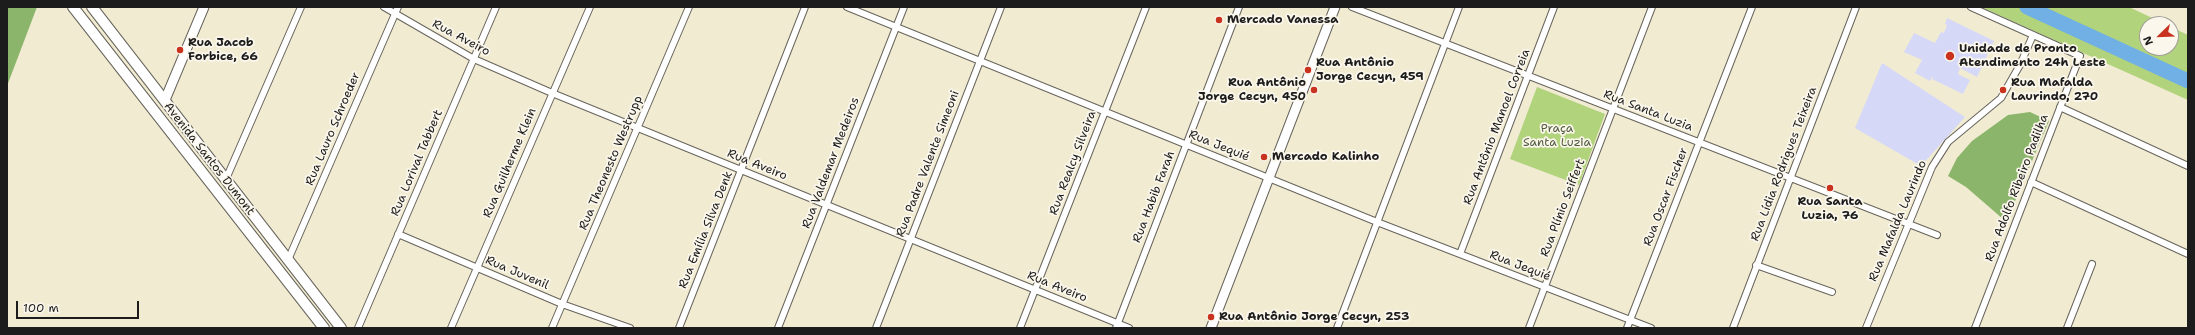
<!DOCTYPE html>
<html>
<head>
<meta charset="utf-8">
<style>
	body { margin:0 }
	#map { position:relative; width:2195px; height:335px; overflow:hidden; background:#f1ebd2; font-family:"Shantell Sans",sans-serif }
	canvas { display:block }
	.frame { position:absolute; inset:0; border:8px solid #1c1c1c; pointer-events:none }
	.north { position:absolute; left:2139px; top:16px; width:40px; height:40px; box-sizing:border-box; background:#fbf7ec; border:1px solid #a29f99; border-radius:50%; rotate:247deg; font-size:11px; font-weight:700; line-height:16px; text-align:center; color:#1c1c1c }
	.north::after { content:''; display:block; margin:auto; width:14px; height:18px; background:#c8321e; clip-path:polygon(50% 0,100% 100%,50% 72%,0 100%) }
	.scale { position:absolute; left:16px; top:301px; width:123px; height:18px; box-sizing:border-box; border:2px solid #1c1c1c; border-top:0; padding-left:5px; font-size:12px; line-height:14px; white-space:nowrap; color:#1c1c1c; -webkit-text-stroke:3px #fbf7ec; paint-order:stroke }
</style>
</head>
<body>
<div id="map">
<canvas width="2195" height="335"></canvas>
<div class="frame"></div>
<div class="north">N</div>
<div class="scale">100 m</div>
</div>
<script>
const ctx = document.querySelector('canvas').getContext('2d');
ctx.lineJoin = 'round';
function paint(path, color) { ctx.fillStyle = color; ctx.fill(path, 'evenodd'); }
function stroke(path, color, width, dash) { ctx.strokeStyle = color; ctx.lineWidth = width; ctx.lineCap = dash ? 'butt' : 'round'; ctx.setLineDash(dash || []); ctx.stroke(path); }
function drawText(font, color, halo, rows, align = 'center') {
  ctx.font = font + ' "Shantell Sans",sans-serif'; ctx.lineWidth = 3.5; ctx.setLineDash([]); ctx.textBaseline = 'middle'; ctx.strokeStyle = halo; ctx.fillStyle = color; for (const [text, x, y, turn = 0] of rows) {
    ctx.save(); ctx.translate(x, y); ctx.rotate((+turn || 0) * Math.PI / 180); ctx.textAlign = isNaN(turn) ? turn : align; if (halo) ctx.strokeText(text, 0, 0); ctx.fillText(text, 0, 0); ctx.restore();
  }
}
const built = new Path2D(`
	M 1947,18 L 1994,41 L 1977,77 L 1960,68 L 1958,74 L 1970,80 L 1963,94 L 1932,79 L 1933,75 L 1930,81 L 1915,73 L 1922,60 L 1904,52 L 1914,33 L 1935,43 L 1941,32 L 1944,33 L 1947,25 L 1945,24 Z
	M 1882,63 L 1965,117 L 1921,166 L 1855,128 Z`);
const green = new Path2D(`
	M 1981,7 L 2129,7 L 2165,24 L 2147,24 L 2147,48 L 2171,48 L 2171,27 L 2188,35 L 2188,100 Z
	M 1537,87 L 1605,114 L 1579,185 L 1510,159 Z`);
const forest = new Path2D(`
	M 7,7 L 37,7 L 7,86 Z
	M 2030,112 L 2049,121 L 2010,213 L 2003,219 L 1966,187 L 1948,176 L 1957,158 L 1972,141 L 2008,115 Z`);
const river = new Path2D(`
	M 2027,7 L 2188,81`);
const street = new Path2D(`
	M 384,7 L 474,59 L 552,93 L 1129,328
	M 847,7 L 1377,222 L 1651,328
	M 1352,7 L 1937,235
	M 1971,7 L 2080,56 L 1975,328
	M 2060,107 L 2188,166
	M 226,179 L 301,7
	M 2031,182 L 2188,254
	M 398,234 L 562,304 L 630,328
	M 1460,254 L 1554,7
	M 288,260 L 398,7
	M 1756,265 L 1832,292
	M 358,328 L 496,7
	M 451,328 L 590,7
	M 552,328 L 689,7
	M 679,328 L 805,7
	M 778,328 L 904,7
	M 876,328 L 1001,7
	M 1020,328 L 1146,7
	M 1116,328 L 1239,7
	M 1337,328 L 1459,7
	M 1529,328 L 1652,7
	M 1627,328 L 1752,7
	M 1733,328 L 1856,7
	M 1866,328 L 1932,167 L 1948,142 L 2001,98 L 2020,65 L 2033,35
	M 2067,328 L 2092,264`);
const secondary = new Path2D(`
	M 165,100 L 204,7
	M 1211,328 L 1335,7`);
const primary = new Path2D(`
	M 73,7 L 324,328
	M 92,7 L 341,328`);
const markers = [
	[1219,20,4,"#c8321e"],
	[180,50,4,"#c8321e"],
	[1950,56,5,"#c8321e"],
	[1308,70,4,"#c8321e"],
	[1314,90,4,"#c8321e"],
	[2003,90,4,"#c8321e"],
	[1264,157,4,"#c8321e"],
	[1830,188,4,"#c8321e"],
	[1211,317,4,"#c8321e"]
];
const poiNames = [
	["Mercado Vanessa",1227,20],
	["Rua Jacob",188,43],
	["Forbice, 66",188,57],
	["Unidade de Pronto",1959,49],
	["Atendimento 24h Leste",1959,63],
	["Rua Antônio",1316,63],
	["Jorge Cecyn, 459",1316,77],
	["Rua Antônio",1306,83,"right"],
	["Jorge Cecyn, 450",1306,97,"right"],
	["Rua Mafalda",2011,83],
	["Laurindo, 270",2011,97],
	["Mercado Kalinho",1272,157],
	["Rua Santa",1830,202,"center"],
	["Luzia, 76",1830,216,"center"],
	["Rua Antônio Jorge Cecyn, 253",1219,317]
];
const streetNames = [
	["Rua Aveiro",461,38,28],
	["Rua Santa Luzia",1648,111,21],
	["Rua Antônio Manoel Correia",1497,127,-69],
	["Rua Lauro Schroeder",333,129,-67],
	["Rua Jequié",1219,146,22],
	["Avenida Santos Dumont",209,159,52],
	["Rua Lorival Tabbert",417,163,-67],
	["Rua Guilherme Klein",510,163,-67],
	["Rua Theonesto Westrupp",611,163,-67],
	["Rua Valdemar Medeiros",831,163,-69],
	["Rua Realcy Silveira",1073,163,-69],
	["Rua Padre Valente Simeoni",928,164,-69],
	["Rua Lídia Rodrigues Teixeira",1784,164,-69],
	["Rua Aveiro",757,165,22],
	["Rua Adolfo Ribeiro Padilha",2017,188,-69],
	["Rua Habib Farah",1154,197,-69],
	["Rua Oscar Fischer",1666,197,-69],
	["Rua Plínio Seiffert",1563,208,-69],
	["Rua Mafalda Laurindo",1898,221,-67],
	["Rua Emília Silva Denk",706,230,-68],
	["Rua Jequié",1520,266,21],
	["Rua Juvenil",517,273,23],
	["Rua Aveiro",1057,287,22]
];
const parkNames = [
	["Praça",1557,129],
	["Santa Luzia",1557,143]
];
paint(built, '#d6d8f8');
paint(green, '#b0d37c');
paint(forest, '#8cb56c');
stroke(river, '#71b0e4', 15);
stroke(street, '#67645c', 8);
stroke(secondary, '#67645c', 11);
stroke(primary, '#67645c', 12);
stroke(street, '#fff', 6);
stroke(secondary, '#fff', 9);
stroke(primary, '#fff', 10);
for (const [x, y, r, color] of markers) { const dot = new Path2D(); dot.arc(x, y, r, 0, 2 * Math.PI); ctx.fillStyle = color; ctx.fill(dot); stroke(dot, '#fbf7ec', 1.5); }
drawText('bold 12px', '#1c1c1c', '#fbf7ec', poiNames, 'left');
drawText('12px', '#1c1c1c', '#fbf7ec', streetNames);
drawText('12px', '#505c3e', '#fbf7ec', parkNames);
</script>
</body>
</html>
